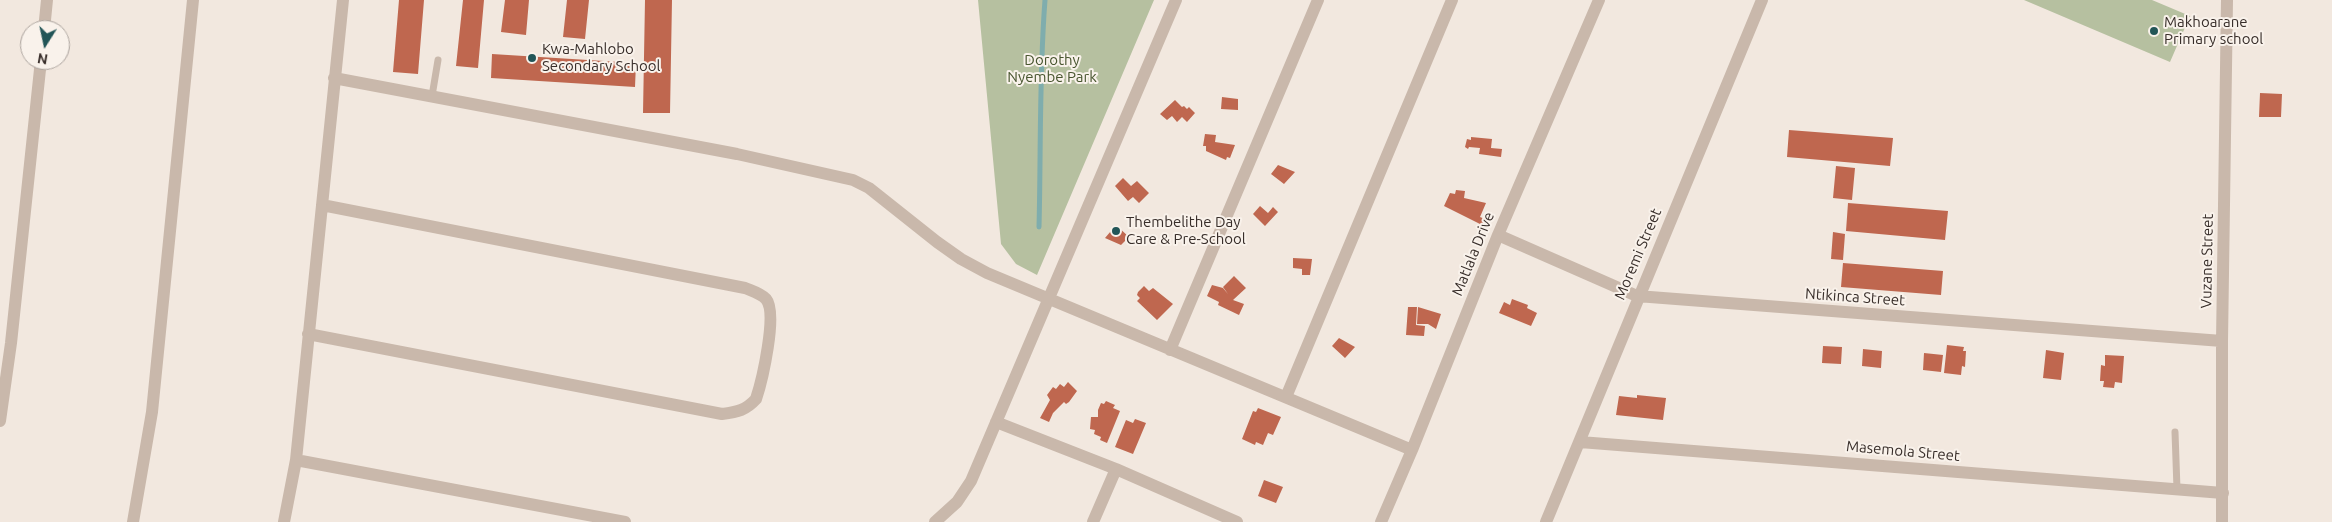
<!DOCTYPE html>
<html>
<head>
<meta charset="utf-8">
<style>
	body { margin:0 }
	#map { position:relative; width:2332px; height:522px; overflow:hidden; background:#f2e8df; font-family:Ubuntu,sans-serif }
	canvas { display:block }
	.north { position:absolute; left:20px; top:20px; width:50px; height:50px; box-sizing:border-box; background:#f9f2eb; border:1px solid #aca49e; border-radius:50%; rotate:190deg; font-size:14px; font-weight:700; line-height:20px; text-align:center; color:#382e2a }
	.north::after { content:''; display:block; margin:auto; width:18px; height:22px; background:#225557; clip-path:polygon(50% 0,100% 100%,50% 72%,0 100%) }
</style>
</head>
<body>
<div id="map">
<canvas width="2332" height="522"></canvas>
<div class="north">N</div>
</div>
<script>
const ctx = document.querySelector('canvas').getContext('2d');
ctx.lineJoin = 'round';
function paint(path, color) { ctx.fillStyle = color; ctx.fill(path, 'evenodd'); }
function stroke(path, color, width, dash) { ctx.strokeStyle = color; ctx.lineWidth = width; ctx.lineCap = dash ? 'butt' : 'round'; ctx.setLineDash(dash || []); ctx.stroke(path); }
function drawText(font, color, halo, rows, align = 'center') {
  ctx.font = font + ' Ubuntu,sans-serif'; ctx.lineWidth = 4; ctx.setLineDash([]); ctx.textBaseline = 'middle'; ctx.strokeStyle = halo; ctx.fillStyle = color; for (const [text, x, y, turn = 0] of rows) {
    ctx.save(); ctx.translate(x, y); ctx.rotate((+turn || 0) * Math.PI / 180); ctx.textAlign = isNaN(turn) ? turn : align; if (halo) ctx.strokeText(text, 0, 0); ctx.fillText(text, 0, 0); ctx.restore();
  }
}
const green = new Path2D(`
	M 978,0 L 1154,0 L 1037,275 L 1016,264 L 1001,244 Z
	M 2024,0 L 2152,0 L 2190,16 L 2170,62 Z`);
const stream = new Path2D(`
	M 1039,227 C 1041,151 1039,76 1045,0`);
const building = new Path2D(`
	M 399,0 L 424,0 L 418,74 L 393,72 Z
	M 463,0 L 484,0 L 478,68 L 456,66 Z
	M 505,0 L 529,0 L 526,35 L 501,32 Z
	M 567,0 L 589,0 L 585,39 L 563,37 Z
	M 645,0 L 672,0 L 670,113 L 643,113 Z
	M 492,54 L 636,63 L 635,87 L 491,78 Z
	M 2260,93 L 2282,94 L 2281,117 L 2259,117 Z
	M 1222,97 L 1238,99 L 1238,110 L 1221,109 Z
	M 1175,100 L 1182,107 L 1184,106 L 1187,109 L 1189,107 L 1195,113 L 1187,122 L 1182,117 L 1177,122 L 1172,116 L 1167,120 L 1160,114 Z
	M 1789,130 L 1893,138 L 1890,166 L 1787,157 Z
	M 1205,134 L 1216,135 L 1215,142 L 1235,145 L 1230,158 L 1227,157 L 1226,160 L 1206,151 L 1206,146 L 1203,146 Z
	M 1471,137 L 1492,139 L 1491,148 L 1502,149 L 1501,157 L 1479,154 L 1480,148 L 1469,147 L 1468,149 L 1465,147 L 1467,139 L 1471,140 Z
	M 1278,165 L 1295,172 L 1284,184 L 1271,174 Z
	M 1836,166 L 1855,168 L 1852,200 L 1833,198 Z
	M 1123,178 L 1131,186 L 1137,181 L 1149,193 L 1139,203 L 1133,197 L 1128,201 L 1115,186 Z
	M 1456,190 L 1465,191 L 1464,198 L 1486,203 L 1480,217 L 1485,219 L 1482,225 L 1444,206 L 1450,193 L 1455,194 Z
	M 1848,203 L 1948,211 L 1945,240 L 1846,231 Z
	M 1260,206 L 1268,213 L 1273,207 L 1278,212 L 1265,226 L 1253,214 Z
	M 1116,225 L 1129,237 L 1121,245 L 1105,238 Z
	M 1833,232 L 1845,234 L 1843,260 L 1831,259 Z
	M 1293,258 L 1312,259 L 1310,275 L 1302,275 L 1302,269 L 1293,268 Z
	M 1843,263 L 1943,271 L 1941,295 L 1841,287 Z
	M 1234,276 L 1246,288 L 1233,300 L 1244,304 L 1239,315 L 1218,305 L 1219,302 L 1207,296 L 1212,285 L 1223,288 L 1228,294 L 1223,287 Z
	M 1144,286 L 1149,291 L 1153,288 L 1173,304 L 1157,320 L 1137,301 L 1140,298 L 1137,295 L 1138,292 Z
	M 1512,299 L 1528,305 L 1527,308 L 1537,313 L 1531,326 L 1499,313 L 1504,302 L 1510,305 Z
	M 1408,307 L 1417,307 L 1416,325 L 1425,326 L 1424,336 L 1406,335 Z
	M 1418,307 L 1441,314 L 1436,329 L 1428,324 L 1417,324 Z
	M 1339,338 L 1355,347 L 1345,358 L 1332,346 Z
	M 1947,345 L 1964,347 L 1963,351 L 1966,351 L 1965,367 L 1962,366 L 1961,375 L 1944,373 Z
	M 1823,346 L 1842,347 L 1841,364 L 1822,363 Z
	M 1863,349 L 1882,351 L 1881,368 L 1862,366 Z
	M 2046,350 L 2064,353 L 2061,380 L 2043,378 Z
	M 1924,353 L 1943,355 L 1941,372 L 1923,370 Z
	M 2105,355 L 2124,356 L 2122,383 L 2115,382 L 2114,388 L 2103,387 L 2104,381 L 2100,381 L 2101,365 L 2105,366 Z
	M 1068,382 L 1077,391 L 1069,402 L 1066,404 L 1064,402 L 1053,413 L 1049,422 L 1040,418 L 1050,400 L 1047,395 L 1053,387 L 1056,389 L 1060,384 L 1064,387 Z
	M 1637,395 L 1666,398 L 1663,420 L 1616,415 L 1619,396 L 1637,398 Z
	M 1106,401 L 1115,405 L 1113,408 L 1120,411 L 1107,443 L 1100,440 L 1101,437 L 1094,434 L 1095,430 L 1090,429 L 1091,417 L 1098,417 L 1098,410 L 1101,403 L 1104,404 Z
	M 1258,408 L 1281,417 L 1273,435 L 1268,433 L 1263,445 L 1256,442 L 1255,445 L 1242,439 L 1253,411 L 1256,412 Z
	M 1135,419 L 1146,423 L 1133,454 L 1115,447 L 1126,420 L 1133,423 Z
	M 1264,480 L 1283,487 L 1276,503 L 1258,496 Z`);
const service = new Path2D(`
	M 432,96 L 438,60
	M 2175,432 L 2177,489`);
const minor = new Path2D(`
	M 44,30 L 47,0
	M 334,78 L 737,154 L 853,180 L 869,188 L 937,242 L 961,259 L 987,273 L 1412,450
	M 1498,235 L 1637,296 L 2222,341
	M 308,334 L 722,414 C 738,412 746,410 756,399 C 762,381 778,313 766,299 C 760,293 752,291 745,288 L 322,205
	M 1170,350 L 1318,0
	M 1286,397 L 1452,0
	M 0,421 L 11,343 L 41,60
	M 996,422 L 1116,469 L 1237,522
	M 1580,442 L 2223,493
	M 296,460 L 625,522
	M 133,522 L 152,412 L 193,0
	M 284,522 L 296,460 L 343,0
	M 935,522 L 957,502 L 971,481 L 1176,0
	M 1093,522 L 1116,469
	M 1381,522 L 1412,450 L 1498,235 L 1599,0
	M 1546,522 L 1762,0
	M 2222,522 L 2222,341 L 2227,0`);
const markers = [
	[2154,31,5,"#225557"],
	[532,58,5,"#225557"],
	[1116,231,5,"#225557"]
];
const poiNames = [
	["Makhoarane",2164,22],
	["Primary school",2164,39],
	["Kwa-Mahlobo",542,49],
	["Secondary School",542,66],
	["Thembelithe Day",1126,222],
	["Care & Pre-School",1126,239]
];
const parkNames = [
	["Dorothy",1052,60],
	["Nyembe Park",1052,77]
];
const streetNames = [
	["Matlala Drive",1473,254,-68],
	["Moremi Street",1638,254,-67],
	["Vuzane Street",2207,261,-89],
	["Ntikinca Street",1855,297,4],
	["Masemola Street",1903,451,5]
];
paint(green, '#b6c0a0');
stroke(stream, '#7fadad', 5);
paint(building, '#bf674f');
stroke(service, '#c9b8ab', 7);
stroke(minor, '#c9b8ab', 12);
for (const [x, y, r, color] of markers) { const dot = new Path2D(); dot.arc(x, y, r, 0, 2 * Math.PI); ctx.fillStyle = color; ctx.fill(dot); stroke(dot, '#f9f2eb', 2); }
drawText('15px', '#382e2a', '#f9f2eb', poiNames, 'left');
drawText('15px', '#48552f', '#f9f2eb', parkNames);
drawText('15px', '#382e2a', '#f9f2eb', streetNames);
</script>
</body>
</html>
